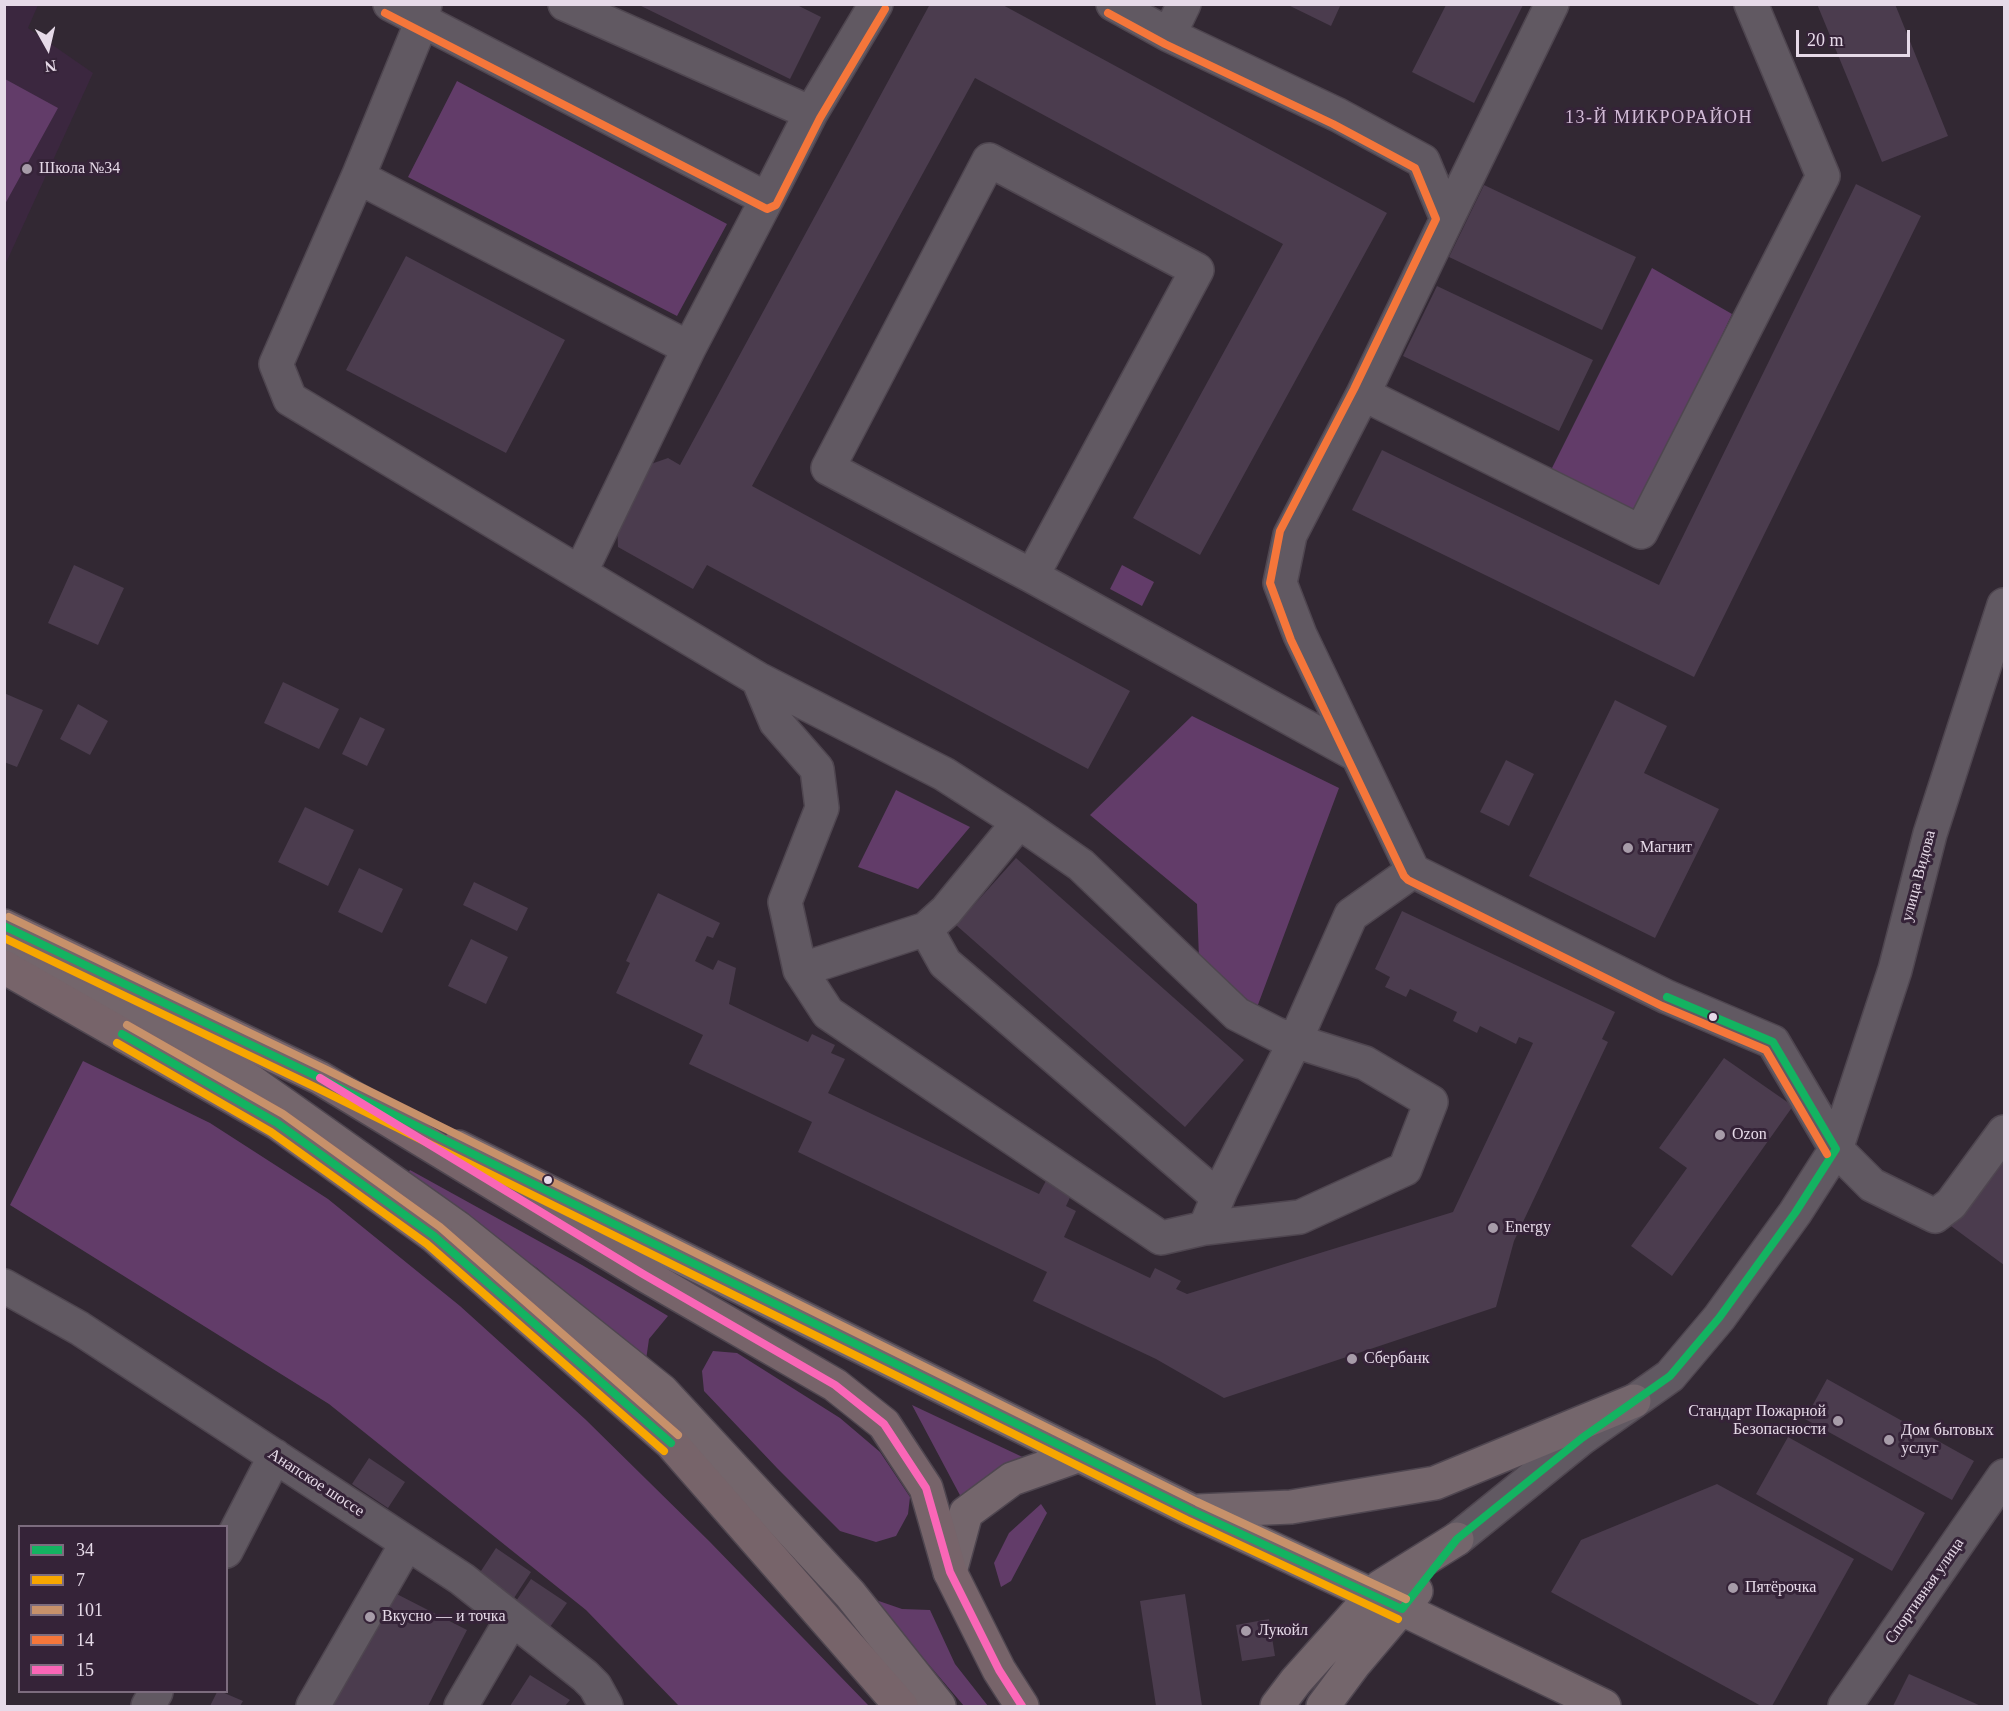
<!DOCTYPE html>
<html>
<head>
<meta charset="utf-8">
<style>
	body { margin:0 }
	#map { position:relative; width:2009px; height:1711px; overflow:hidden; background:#322833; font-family:"Times New Roman",serif }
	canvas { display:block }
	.frame { position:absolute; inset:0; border:6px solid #e6dae8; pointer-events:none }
	.legend { position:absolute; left:18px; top:1525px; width:210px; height:168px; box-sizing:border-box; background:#352338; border:2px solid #7c6c7e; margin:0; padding:8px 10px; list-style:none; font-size:18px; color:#e6dae8 }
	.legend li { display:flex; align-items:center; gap:12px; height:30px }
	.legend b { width:30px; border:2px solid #7c6c7e }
	.north { position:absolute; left:18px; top:18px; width:60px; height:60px; -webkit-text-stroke:4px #352338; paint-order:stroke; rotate:172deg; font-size:16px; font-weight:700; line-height:24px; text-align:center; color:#e6dae8 }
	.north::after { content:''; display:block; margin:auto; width:21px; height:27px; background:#e6dae8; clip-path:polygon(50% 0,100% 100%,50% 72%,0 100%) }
	.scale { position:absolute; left:1796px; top:30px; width:114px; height:27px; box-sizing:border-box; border:3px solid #e6dae8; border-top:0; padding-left:8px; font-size:18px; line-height:21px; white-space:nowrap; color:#e6dae8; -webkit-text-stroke:4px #352338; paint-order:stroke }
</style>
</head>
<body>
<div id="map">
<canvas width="2009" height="1711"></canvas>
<div class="frame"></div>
<ul class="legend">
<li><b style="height:8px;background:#13b361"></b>34</li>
<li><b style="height:8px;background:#f7a600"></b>7</li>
<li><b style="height:8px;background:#c7916a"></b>101</li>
<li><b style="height:8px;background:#f5763a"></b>14</li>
<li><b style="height:8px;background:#fa66b7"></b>15</li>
</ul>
<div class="north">N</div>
<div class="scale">20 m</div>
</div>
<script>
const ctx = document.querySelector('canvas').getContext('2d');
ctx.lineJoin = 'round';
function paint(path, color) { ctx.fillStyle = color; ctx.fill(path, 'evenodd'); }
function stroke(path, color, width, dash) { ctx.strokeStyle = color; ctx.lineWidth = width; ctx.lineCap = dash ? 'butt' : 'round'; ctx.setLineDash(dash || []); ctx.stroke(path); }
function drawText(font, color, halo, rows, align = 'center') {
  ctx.font = font + ' "Times New Roman",serif'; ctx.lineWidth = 6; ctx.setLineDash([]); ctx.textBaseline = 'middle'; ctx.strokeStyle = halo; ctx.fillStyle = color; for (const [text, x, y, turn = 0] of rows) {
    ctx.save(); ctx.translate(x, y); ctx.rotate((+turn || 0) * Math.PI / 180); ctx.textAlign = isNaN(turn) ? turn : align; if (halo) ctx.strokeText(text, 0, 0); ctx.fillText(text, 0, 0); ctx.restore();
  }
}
const built = new Path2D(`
	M 5,5 L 38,5 L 28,28 L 93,73 L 5,265 Z`);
const green = new Path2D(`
	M 5,79 L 58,108 L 5,204 Z
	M 457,81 L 727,224 L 677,316 L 408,177 Z
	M 1652,268 L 1732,314 L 1635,518 L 1548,476 Z
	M 1122,565 L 1154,582 L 1142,606 L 1110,589 Z
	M 1192,716 L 1339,788 L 1256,1010 L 1199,959 L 1197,904 L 1090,815 Z
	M 896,790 L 970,827 L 918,889 L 858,867 Z
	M 83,1061 L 210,1123 L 328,1199 L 460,1306 L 585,1419 L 709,1541 L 869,1706 L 679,1706 L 586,1610 L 329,1404 L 10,1205 Z
	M 410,1170 L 582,1265 L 668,1316 L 649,1339 L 646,1360 L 537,1268 L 404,1179 Z
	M 713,1351 L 737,1353 L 840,1418 L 880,1452 L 910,1497 L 908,1514 L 896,1536 L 876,1542 L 840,1531 L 777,1468 L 704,1391 L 702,1371 Z
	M 912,1405 L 1031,1461 L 962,1499 Z
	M 1041,1504 L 1047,1513 L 1011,1581 L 1001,1587 L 994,1563 L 1009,1533 Z
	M 873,1599 L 902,1609 L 930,1610 L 955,1664 L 988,1706 L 964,1706 Z`);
const building = new Path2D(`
	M 637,4 L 795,4 L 821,17 L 790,79 Z
	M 930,4 L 1001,4 L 1387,213 L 1200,555 L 1133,518 L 1283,244 L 975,78 L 752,486 L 1130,691 L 1088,769 L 707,565 L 693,589 L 618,547 L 617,522 L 651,464 L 668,458 L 680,465 Z
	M 1286,4 L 1341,4 L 1331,26 Z
	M 1817,4 L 1895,4 L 1948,136 L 1882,162 Z
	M 1446,5 L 1523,5 L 1474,103 L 1412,72 Z
	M 1856,184 L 1921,216 L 1694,677 L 1352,510 L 1382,450 L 1659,585 Z
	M 1484,185 L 1636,257 L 1602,330 L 1449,257 Z
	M 406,256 L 565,340 L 506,453 L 346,370 Z
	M 1437,286 L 1593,360 L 1559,431 L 1403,356 Z
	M 74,565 L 124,588 L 98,645 L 48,623 Z
	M 283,682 L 339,709 L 319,749 L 264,723 Z
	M 4,693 L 43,710 L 17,767 L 4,762 Z
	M 1615,700 L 1667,726 L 1644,773 L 1719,809 L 1655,938 L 1529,876 Z
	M 78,704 L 108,721 L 90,755 L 60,739 Z
	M 360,717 L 385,729 L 367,766 L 342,754 Z
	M 1506,760 L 1534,774 L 1509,826 L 1480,812 Z
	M 305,807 L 354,830 L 328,886 L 278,862 Z
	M 1016,858 L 1244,1060 L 1185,1127 L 956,925 Z
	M 359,868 L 403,889 L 382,933 L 338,912 Z
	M 474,882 L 528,908 L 517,931 L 463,905 Z
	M 658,893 L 720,923 L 713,938 L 707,936 L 695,961 L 713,970 L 718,960 L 736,968 L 729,1004 L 808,1042 L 812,1034 L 835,1045 L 831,1053 L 845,1059 L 828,1093 L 1039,1194 L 1048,1177 L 1074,1189 L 1066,1206 L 1076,1211 L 1064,1237 L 1150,1278 L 1155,1268 L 1181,1281 L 1176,1289 L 1187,1294 L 1453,1212 L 1533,1043 L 1519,1037 L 1516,1044 L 1480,1026 L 1477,1033 L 1453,1021 L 1457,1012 L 1410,989 L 1406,997 L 1385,987 L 1390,977 L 1375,969 L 1402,911 L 1615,1012 L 1602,1039 L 1608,1042 L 1514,1241 L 1496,1307 L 1224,1398 L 1156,1359 L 1033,1301 L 1047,1272 L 798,1152 L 812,1122 L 689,1064 L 703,1035 L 616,993 L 630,963 L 626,961 Z
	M 471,939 L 508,957 L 486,1004 L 448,986 Z
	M 1724,1058 L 1793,1106 L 1672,1276 L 1631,1246 L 1687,1168 L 1659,1148 Z
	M 2004,1155 L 2004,1265 L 1951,1226 Z
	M 1827,1379 L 1974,1461 L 1952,1500 L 1805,1419 Z
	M 1788,1437 L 1925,1513 L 1892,1571 L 1756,1494 Z
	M 369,1458 L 405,1482 L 388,1508 L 352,1484 Z
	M 1717,1484 L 1854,1559 L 1772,1706 L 1761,1706 L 1551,1592 L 1581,1540 Z
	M 496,1548 L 531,1572 L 514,1598 L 479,1574 Z
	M 531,1579 L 567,1603 L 550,1627 L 514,1604 Z
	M 387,1589 L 467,1630 L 428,1706 L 326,1706 Z
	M 1185,1594 L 1202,1706 L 1156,1706 L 1140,1601 Z
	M 1269,1619 L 1275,1656 L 1242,1661 L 1236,1625 Z
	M 1909,1674 L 1981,1706 L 1893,1706 Z
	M 530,1675 L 570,1700 L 565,1706 L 510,1706 Z
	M 217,1692 L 222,1692 L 243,1701 L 240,1706 L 210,1706 Z`);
const minor = new Path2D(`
	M 390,4 L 767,199 L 811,113 L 876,4
	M 425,4 L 422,21 L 358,177 L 276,364 L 290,399 L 580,573
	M 565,4 L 811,113
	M 1113,4 L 1169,35 L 1338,115 L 1423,161 L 1447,219 L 1363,394 L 1290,535 L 1280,583 L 1300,635 L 1413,871 L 1667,997 L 1773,1042 L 1836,1149 L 1872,1185 L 1935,1216 L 1951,1204 L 2004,1132
	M 1169,35 L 1184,4
	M 358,177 L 689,348
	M 767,199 L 689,348 L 580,573 L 758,679 L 944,774 L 1019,822 L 1081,865 L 1237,1014 L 1276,1034 L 1295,1041 L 1351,915 L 1413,871
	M 1447,219 L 1552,4
	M 1363,394 L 1641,532 L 1823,176 L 1751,4
	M 1032,576 L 1197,270 L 989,160 L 828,468 L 1032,576 L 1357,755
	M 758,679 L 776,722 L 817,769 L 822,808 L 785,902 L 800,970 L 828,1013 L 1161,1238 L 1205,1228 L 1221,1190 L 1295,1041 L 1365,1063 L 1431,1102 L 1405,1169 L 1300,1217 L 1205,1228
	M 926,929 L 945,963 L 1218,1197
	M 800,970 L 926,929 L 946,911 L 1019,822
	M 4,1286 L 79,1328 L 462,1579 L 585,1676 L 595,1686 L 606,1706
	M 1457,1539 L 1582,1438 L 1670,1376 L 1719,1318 L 1795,1213 L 1836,1149 L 1895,970 L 1930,834 L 2004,605
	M 226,1551 L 275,1456
	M 148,1706 L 156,1692
	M 313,1706 L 407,1543
	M 461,1706 L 512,1619
	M 1845,1706 L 2004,1476`);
const major = new Path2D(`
	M 4,943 L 252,1082 L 458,1228 L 662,1391 L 850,1594 L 939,1706
	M 458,1147 L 1192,1511 L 1402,1609 L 1604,1706
	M 1198,1511 L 1291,1507 L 1435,1483 L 1634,1401
	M 950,1572 L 966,1513 L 1012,1479 L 1080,1455
	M 1277,1706 L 1296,1681 L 1380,1587 L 1457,1539
	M 1323,1706 L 1355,1663 L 1416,1591`);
const highway = new Path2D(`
	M 4,926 L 320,1078 L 643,1274 L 835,1385 L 884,1424 L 926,1488 L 950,1572 L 999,1670 L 1022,1706
	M 4,967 L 277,1123 L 434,1236 L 671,1443 L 901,1706`);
const bus1 = new Path2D(`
	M 4,926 L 320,1078 L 1192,1511 L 1402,1609 L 1457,1539 L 1582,1438 L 1670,1376 L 1719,1318 L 1795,1213 L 1836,1149 L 1773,1042 L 1667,997
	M 122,1034 L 277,1123 L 434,1236 L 671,1443`);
const bus2 = new Path2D(`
	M 4,938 L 315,1087 L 1187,1520 L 1398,1619
	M 117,1043 L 271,1132 L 427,1244 L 664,1451`);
const bus3 = new Path2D(`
	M 9,917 L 325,1069 L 1197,1502 L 1406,1599
	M 127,1025 L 283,1114 L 440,1227 L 678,1435`);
const bus4 = new Path2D(`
	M 385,13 L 767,209 L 776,205 L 820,118 L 885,9
	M 1108,13 L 1165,44 L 1333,124 L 1415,168 L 1436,219 L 1354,389 L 1280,531 L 1270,583 L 1291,640 L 1404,876 L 1408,880 L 1662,1006 L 1766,1050 L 1827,1154`);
const bus5 = new Path2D(`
	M 320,1078 L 643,1274 L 835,1385 L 884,1424 L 926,1488 L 950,1572 L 999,1670 L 1022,1706`);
const markers = [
	[27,169,6,"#a79ca9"],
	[1628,848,6,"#a79ca9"],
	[1713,1017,5,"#e6dae8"],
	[1720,1135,6,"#a79ca9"],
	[548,1180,5,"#e6dae8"],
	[1493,1228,6,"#a79ca9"],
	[1352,1359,6,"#a79ca9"],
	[1838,1421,6,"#a79ca9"],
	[1889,1440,6,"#a79ca9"],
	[1733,1588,6,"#a79ca9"],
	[370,1617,6,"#a79ca9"],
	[1246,1631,6,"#a79ca9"]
];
const poiNames = [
	["Школа №34",39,169],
	["Магнит",1640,848],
	["Ozon",1732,1135],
	["Energy",1505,1228],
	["Сбербанк",1364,1359],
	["Стандарт Пожарной",1826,1412,"right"],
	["Безопасности",1826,1430,"right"],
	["Дом бытовых",1901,1431],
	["услуг",1901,1449],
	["Пятёрочка",1745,1588],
	["Вкусно — и точка",382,1617],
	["Лукойл",1258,1631]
];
const streetNames = [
	["улица Видова",1919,876,-75],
	["Анапское шоссе",316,1483,33],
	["Спортивная улица",1925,1591,-55]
];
const neighbourhoodNames = [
	["13-Й МИКРОРАЙОН",1659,118]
];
paint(built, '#3b273f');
paint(green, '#623c69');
paint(building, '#4b3c4e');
stroke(minor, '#4f4650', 36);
stroke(major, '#4f4650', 36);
stroke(highway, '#4f4650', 36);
stroke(minor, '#615962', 33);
stroke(major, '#74666c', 33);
stroke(highway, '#77646a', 33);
stroke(bus1, '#13b361', 8);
stroke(bus2, '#f7a600', 8);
stroke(bus3, '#c7916a', 8);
stroke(bus4, '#f5763a', 8);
stroke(bus5, '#fa66b7', 8);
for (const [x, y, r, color] of markers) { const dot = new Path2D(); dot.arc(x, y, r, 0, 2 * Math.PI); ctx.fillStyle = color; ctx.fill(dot); stroke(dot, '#352338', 2); }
drawText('16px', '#e6dae8', '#352338', poiNames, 'left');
drawText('16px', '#e6dae8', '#352338', streetNames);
ctx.letterSpacing = '1.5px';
drawText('18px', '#d2bcd7', '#352338', neighbourhoodNames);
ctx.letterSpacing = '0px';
</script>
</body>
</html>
